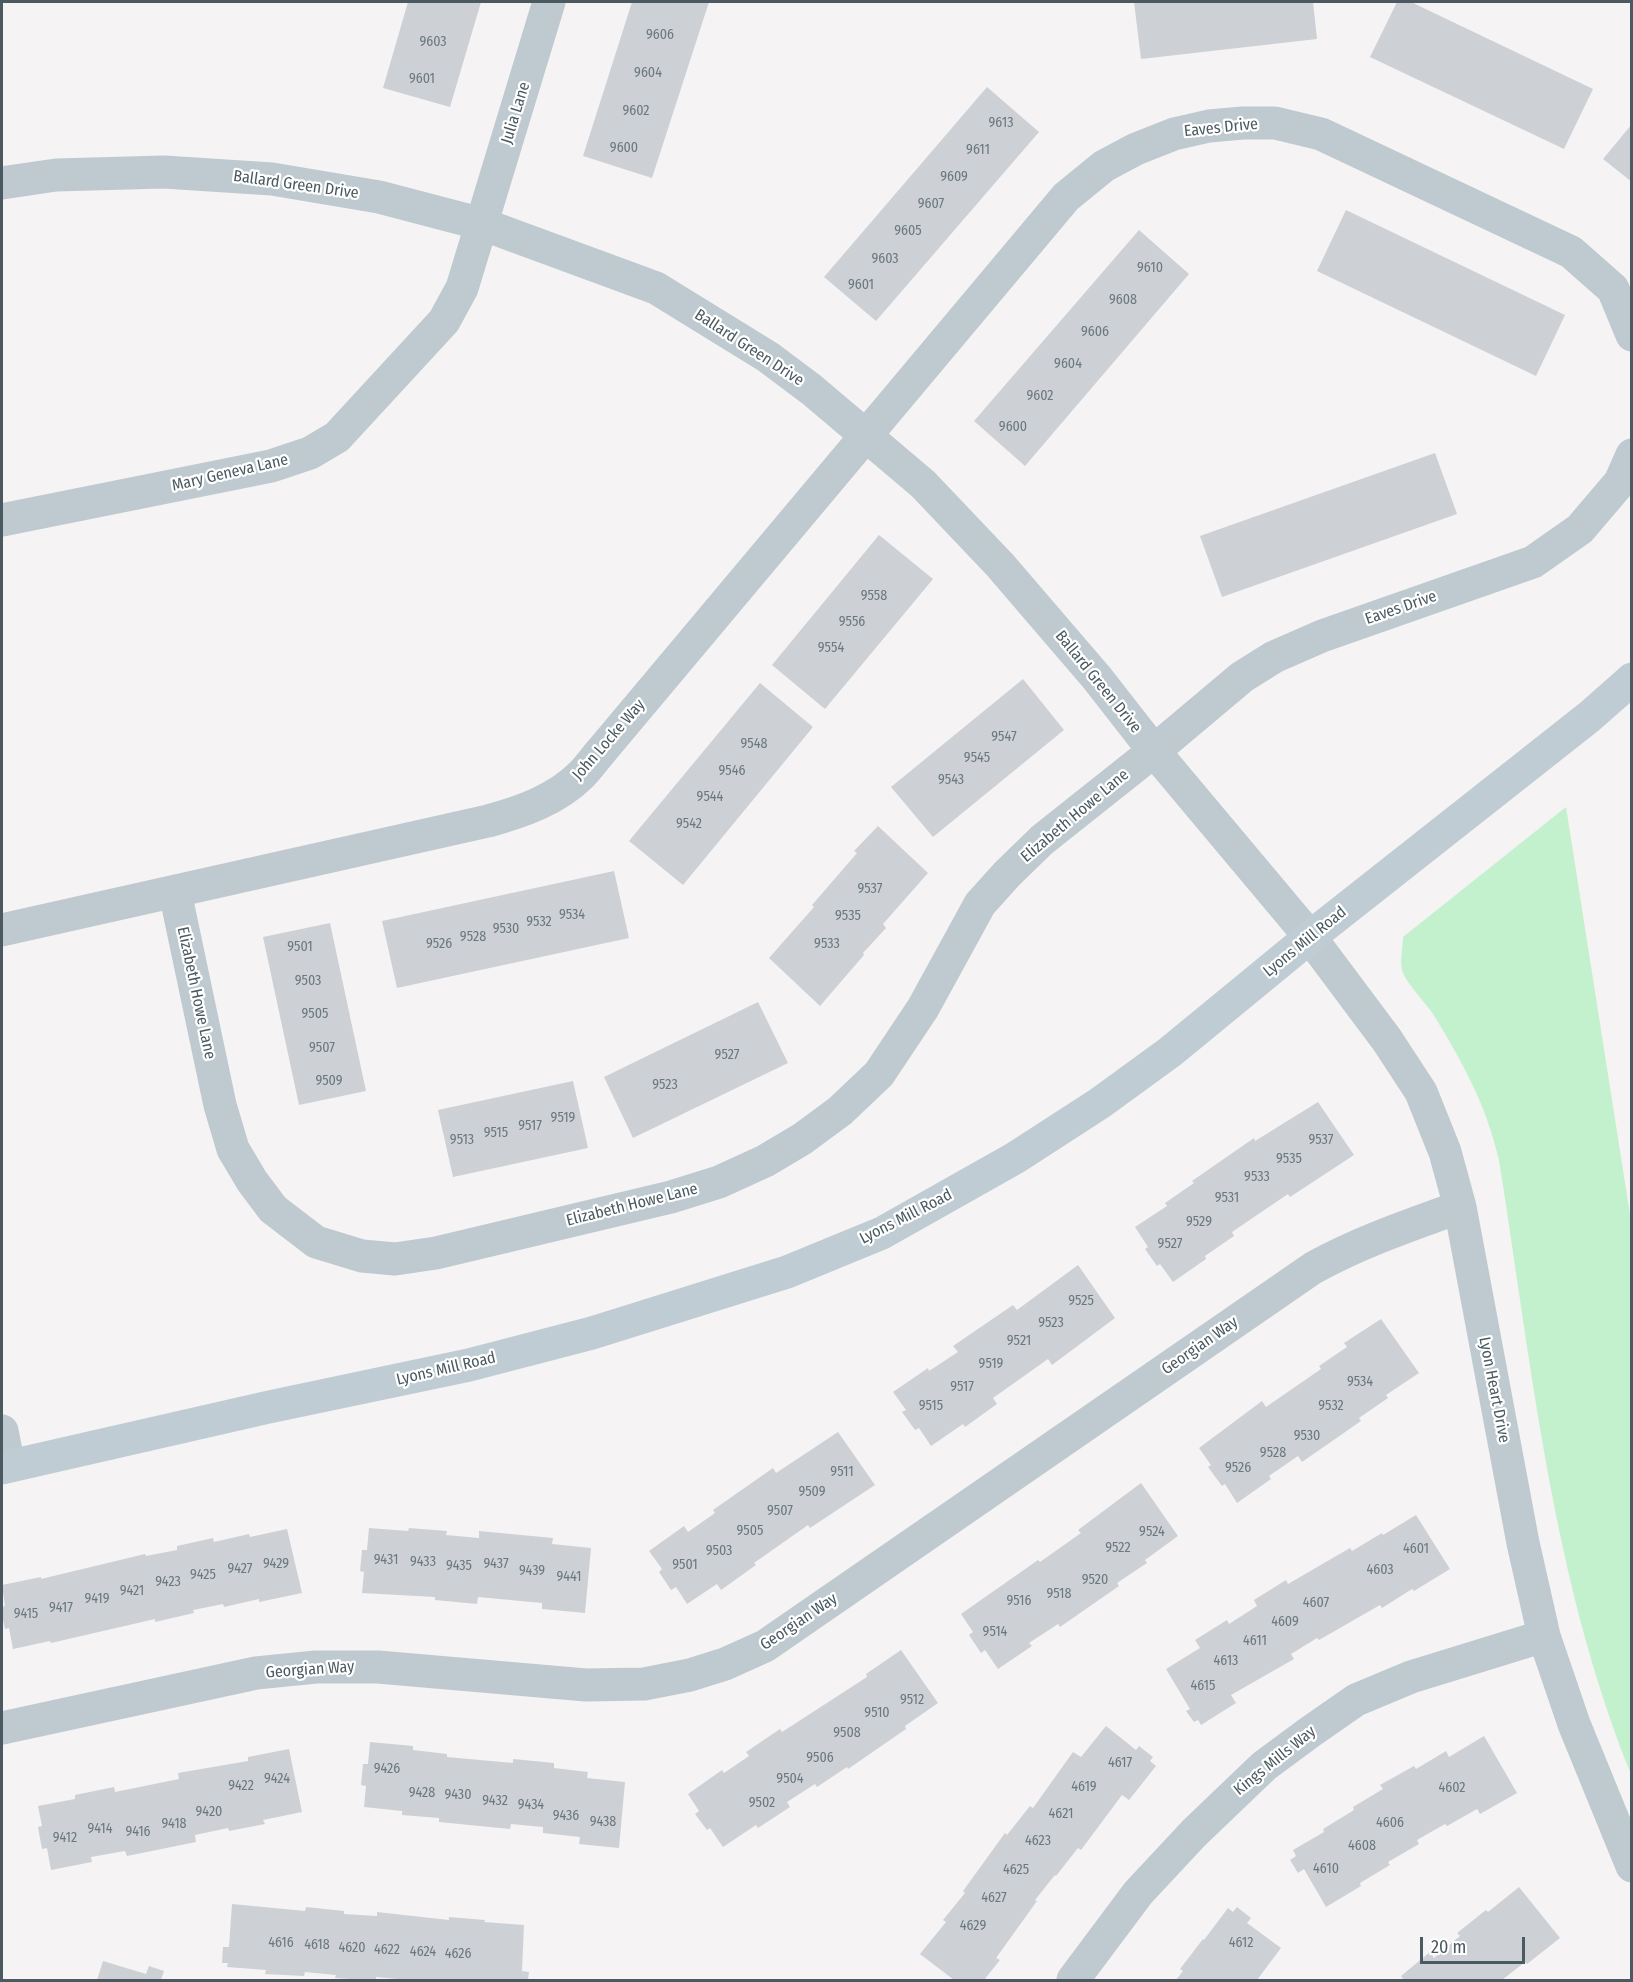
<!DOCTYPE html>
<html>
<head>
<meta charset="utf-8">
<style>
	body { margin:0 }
	#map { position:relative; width:1633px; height:1982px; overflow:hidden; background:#f5f3f3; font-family:"Fira Sans Condensed",sans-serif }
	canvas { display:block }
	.frame { position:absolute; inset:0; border:3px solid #4a5a60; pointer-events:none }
	.scale { position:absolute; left:1420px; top:1937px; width:105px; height:27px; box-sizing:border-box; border:3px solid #4a5a60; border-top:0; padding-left:8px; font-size:18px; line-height:21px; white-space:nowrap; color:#4a5a60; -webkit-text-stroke:4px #fff; paint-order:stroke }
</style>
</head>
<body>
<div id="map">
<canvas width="1633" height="1982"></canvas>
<div class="frame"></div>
<div class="scale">20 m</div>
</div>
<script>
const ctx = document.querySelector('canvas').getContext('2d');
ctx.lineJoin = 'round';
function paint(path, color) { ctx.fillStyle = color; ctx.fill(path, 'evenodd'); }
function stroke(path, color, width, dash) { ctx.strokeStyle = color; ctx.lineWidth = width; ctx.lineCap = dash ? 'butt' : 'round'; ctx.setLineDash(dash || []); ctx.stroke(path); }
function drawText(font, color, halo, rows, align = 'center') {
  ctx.font = font + ' "Fira Sans Condensed",sans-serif'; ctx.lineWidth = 4.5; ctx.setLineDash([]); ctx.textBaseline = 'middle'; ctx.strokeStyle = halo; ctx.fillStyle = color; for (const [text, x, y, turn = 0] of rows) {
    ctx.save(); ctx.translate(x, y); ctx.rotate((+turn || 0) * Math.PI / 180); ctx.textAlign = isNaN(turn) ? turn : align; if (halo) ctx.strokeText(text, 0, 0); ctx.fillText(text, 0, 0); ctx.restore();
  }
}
const green = new Path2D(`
	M 1566,807 L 1631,1221 L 1631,1774 C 1552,1579 1532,1367 1499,1160 C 1486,1104 1463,1063 1433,1014 C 1425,1002 1408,985 1403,973 C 1399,964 1403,947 1403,937 Z`);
const building = new Path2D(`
	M 408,2 L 481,2 L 450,107 L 383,88 Z
	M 632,2 L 709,2 L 652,178 L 583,156 Z
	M 1134,2 L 1313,2 L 1317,39 L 1141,59 Z
	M 1397,2 L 1411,2 L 1593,89 L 1564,149 L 1370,57 Z
	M 987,87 L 1039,132 L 876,321 L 824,277 Z
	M 1632,124 L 1632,182 L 1603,159 Z
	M 1346,210 L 1565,315 L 1536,376 L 1317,271 Z
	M 1139,230 L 1189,274 L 1025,466 L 974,421 Z
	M 1435,453 L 1457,514 L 1222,597 L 1200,536 Z
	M 879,535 L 933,579 L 825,709 L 772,665 Z
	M 1023,679 L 1064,730 L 933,837 L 891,787 Z
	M 760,683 L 813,727 L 683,885 L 629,841 Z
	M 878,826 L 928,873 L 883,924 L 886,928 L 863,953 L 864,955 L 820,1006 L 769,958 L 814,907 L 812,905 L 857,853 L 854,851 Z
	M 614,871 L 629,938 L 397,988 L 382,921 Z
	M 330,923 L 366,1091 L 299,1105 L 263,937 Z
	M 758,1002 L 788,1063 L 633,1138 L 604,1077 Z
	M 573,1081 L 588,1148 L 453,1177 L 438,1110 Z
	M 1318,1102 L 1354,1155 L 1290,1197 L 1288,1194 L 1232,1232 L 1234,1236 L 1205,1256 L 1206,1259 L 1173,1282 L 1160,1264 L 1157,1266 L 1145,1249 L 1148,1247 L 1135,1227 L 1167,1206 L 1165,1203 L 1194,1183 L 1192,1181 L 1254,1138 L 1255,1141 Z
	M 1078,1265 L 1115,1318 L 1052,1365 L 1048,1359 L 993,1398 L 997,1404 L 965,1427 L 963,1424 L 931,1446 L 919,1428 L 915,1430 L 902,1412 L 906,1410 L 893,1392 L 928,1368 L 929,1371 L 958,1352 L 953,1346 L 1013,1305 L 1017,1310 Z
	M 1381,1319 L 1419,1373 L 1386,1395 L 1388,1398 L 1359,1418 L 1361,1421 L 1302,1462 L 1298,1456 L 1269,1476 L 1271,1479 L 1237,1503 L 1225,1484 L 1222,1486 L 1208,1467 L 1211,1465 L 1199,1448 L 1262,1401 L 1266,1407 L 1321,1369 L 1319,1366 L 1347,1347 L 1344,1343 Z
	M 838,1432 L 875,1485 L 810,1528 L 808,1525 L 754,1563 L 756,1565 L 721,1590 L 717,1584 L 687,1604 L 676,1587 L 671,1590 L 659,1572 L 662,1569 L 649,1551 L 684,1526 L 688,1532 L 715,1513 L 713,1510 L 773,1468 L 776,1473 Z
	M 1141,1483 L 1178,1536 L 1145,1560 L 1147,1563 L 1117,1583 L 1119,1586 L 1060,1627 L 1058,1624 L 1029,1643 L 1032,1646 L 998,1669 L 985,1650 L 981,1653 L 969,1635 L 973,1632 L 961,1614 L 1038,1560 L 1040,1562 L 1081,1533 L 1078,1530 Z
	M 1416,1515 L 1450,1569 L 1414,1591 L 1412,1589 L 1382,1608 L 1380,1605 L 1319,1640 L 1317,1638 L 1291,1654 L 1294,1659 L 1231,1695 L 1236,1703 L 1201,1725 L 1198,1720 L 1194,1722 L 1186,1711 L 1190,1709 L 1166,1669 L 1200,1648 L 1195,1640 L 1227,1620 L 1229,1624 L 1257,1606 L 1254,1600 L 1286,1580 L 1288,1584 L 1350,1548 L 1352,1551 L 1382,1533 L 1383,1535 Z
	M 369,1528 L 408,1531 L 409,1528 L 447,1531 L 446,1535 L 479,1538 L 479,1531 L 553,1538 L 552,1544 L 591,1548 L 585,1613 L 542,1609 L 542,1603 L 478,1597 L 477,1604 L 435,1600 L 435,1597 L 362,1593 L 364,1572 L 360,1571 L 362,1550 L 367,1550 Z
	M 287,1529 L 302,1593 L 259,1602 L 259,1599 L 224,1607 L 223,1604 L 193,1610 L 194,1613 L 155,1622 L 155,1619 L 51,1643 L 50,1641 L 13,1649 L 9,1628 L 5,1629 L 2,1615 L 2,1607 L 5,1606 L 2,1585 L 41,1577 L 41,1579 L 145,1554 L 146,1556 L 177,1550 L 177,1546 L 213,1538 L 214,1542 L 249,1534 L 250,1537 Z
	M 901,1650 L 938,1703 L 905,1726 L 906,1729 L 848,1769 L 847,1767 L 817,1787 L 815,1784 L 787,1802 L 790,1807 L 758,1828 L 756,1825 L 723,1847 L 710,1828 L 707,1830 L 695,1814 L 699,1811 L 688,1794 L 722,1770 L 724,1773 L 749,1756 L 746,1752 L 780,1729 L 782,1732 L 867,1677 L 866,1674 Z
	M 1106,1726 L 1136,1750 L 1139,1746 L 1153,1757 L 1150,1761 L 1156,1766 L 1129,1800 L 1122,1795 L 1081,1850 L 1078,1848 L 1056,1876 L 1055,1875 L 1035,1900 L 1037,1901 L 996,1958 L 1000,1960 L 984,1980 L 954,1980 L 920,1954 L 946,1922 L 943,1920 L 965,1893 L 963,1891 L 1005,1833 L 1007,1835 L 1030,1806 L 1033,1808 L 1073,1752 L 1081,1757 Z
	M 1484,1736 L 1517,1793 L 1480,1814 L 1477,1809 L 1447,1826 L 1445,1824 L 1417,1840 L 1419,1844 L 1388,1862 L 1390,1865 L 1360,1883 L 1361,1886 L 1326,1907 L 1304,1869 L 1298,1873 L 1290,1860 L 1296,1856 L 1293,1850 L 1324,1832 L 1323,1829 L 1354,1810 L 1353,1807 L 1383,1789 L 1380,1785 L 1414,1766 L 1416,1769 L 1446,1751 L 1449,1757 Z
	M 370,1742 L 413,1746 L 413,1750 L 447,1754 L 447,1757 L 513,1763 L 513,1759 L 554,1763 L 554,1768 L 588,1772 L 587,1778 L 625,1782 L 619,1848 L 579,1844 L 580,1837 L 543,1833 L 543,1827 L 511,1824 L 510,1829 L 439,1822 L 439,1818 L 402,1815 L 402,1811 L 364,1807 L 366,1786 L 361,1785 L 363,1764 L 368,1764 Z
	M 289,1749 L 302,1812 L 263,1820 L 265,1824 L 229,1831 L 228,1828 L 195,1835 L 196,1842 L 127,1856 L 125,1851 L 91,1857 L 92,1862 L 51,1870 L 47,1848 L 42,1849 L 38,1827 L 42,1826 L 38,1806 L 75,1799 L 75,1795 L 114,1787 L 115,1792 L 179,1779 L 178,1773 L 248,1761 L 248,1757 Z
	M 1519,1887 L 1560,1938 L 1527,1964 L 1525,1962 L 1502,1980 L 1402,1980 L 1403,1979 L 1401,1976 L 1430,1952 L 1434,1958 L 1460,1936 L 1457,1933 L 1486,1910 L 1488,1912 Z
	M 232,1904 L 305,1911 L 306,1907 L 344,1911 L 344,1914 L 377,1916 L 377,1912 L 449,1920 L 449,1917 L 485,1920 L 484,1922 L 524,1925 L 522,1971 L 529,1972 L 528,1980 L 407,1980 L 376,1977 L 376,1980 L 367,1980 L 335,1978 L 336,1975 L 305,1972 L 304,1976 L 265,1974 L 266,1970 L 227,1967 L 228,1963 L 222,1963 L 223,1947 L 229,1947 Z
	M 1237,1907 L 1251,1918 L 1247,1923 L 1281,1948 L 1257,1980 L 1176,1980 L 1183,1971 L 1180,1969 L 1203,1939 L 1204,1940 L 1228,1908 L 1233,1912 Z
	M 103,1961 L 146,1974 L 149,1966 L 164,1971 L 161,1980 L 97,1980 Z`);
const street = new Path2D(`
	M 2,183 L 56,175 L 164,172 L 272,179 L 379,197 L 482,224 L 656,288 L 768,357 L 812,390 L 923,484 L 1000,565 L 1097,678 L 1154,751 L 1310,937 L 1387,1040 L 1421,1092 L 1445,1152 L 1460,1207 L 1523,1543 L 1544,1636 L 1574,1724 L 1632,1866
	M 2,520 L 271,466 L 310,453 L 337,437 L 444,321 L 462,288 L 549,2
	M 175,892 L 220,1105 L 233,1149 L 252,1181 L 273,1209 L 316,1242 L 362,1256 L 395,1259 L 436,1253 L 671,1197 L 719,1182 L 765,1161 L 802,1139 L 840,1111 L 879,1074 L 923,1008 L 980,904 L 1007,874 L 1042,840 L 1154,751 L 1242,677 L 1274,657 L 1322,636 L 1533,562 L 1580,529 L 1620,482 L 1632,455
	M 2,930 L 488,821 C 521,812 556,800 581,775 C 589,767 595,758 603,749 L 1066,197 L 1104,166 L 1136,149 L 1174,134 L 1209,126 L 1243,123 L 1275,123 L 1321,134 L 1571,252 L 1613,289 L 1632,335
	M 2,1431 L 9,1466
	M 2,1728 L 256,1673 L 316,1667 L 378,1667 L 586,1685 L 644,1684 L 690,1675 L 725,1664 L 765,1646 L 1313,1268 C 1360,1242 1410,1225 1460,1207
	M 1073,1980 L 1138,1893 L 1194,1833 L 1264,1766 L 1310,1732 L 1356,1700 L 1411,1677 L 1544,1636`);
const secondary = new Path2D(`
	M 2,1468 L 269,1407 L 469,1365 L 592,1333 L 787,1272 L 882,1233 L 1015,1158 L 1100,1103 L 1170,1052 L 1310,937 L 1589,717 L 1632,679`);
const numberNames = [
	["9606",660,35],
	["9603",433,42],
	["9604",648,73],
	["9601",422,79],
	["9602",636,111],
	["9613",1001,123],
	["9600",624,148],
	["9611",978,150],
	["9609",954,177],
	["9607",931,204],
	["9605",908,231],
	["9603",885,259],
	["9610",1150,268],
	["9601",861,285],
	["9608",1123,300],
	["9606",1095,332],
	["9604",1068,364],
	["9602",1040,396],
	["9600",1013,427],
	["9558",874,596],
	["9556",852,622],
	["9554",831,648],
	["9547",1004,737],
	["9548",754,744],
	["9545",977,758],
	["9546",732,771],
	["9543",951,780],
	["9544",710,797],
	["9542",689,824],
	["9537",870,889],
	["9534",572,915],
	["9535",848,916],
	["9532",539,922],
	["9530",506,929],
	["9528",473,937],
	["9526",439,944],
	["9533",827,944],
	["9501",300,947],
	["9503",308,981],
	["9505",315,1014],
	["9507",322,1048],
	["9527",727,1055],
	["9509",329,1081],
	["9523",665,1085],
	["9519",563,1118],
	["9517",530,1126],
	["9515",496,1133],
	["9513",462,1140],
	["9537",1321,1140],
	["9535",1289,1159],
	["9533",1257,1177],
	["9531",1227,1198],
	["9529",1199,1222],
	["9527",1170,1244],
	["9525",1081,1301],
	["9523",1051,1323],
	["9521",1019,1341],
	["9519",991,1364],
	["9534",1360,1382],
	["9517",962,1387],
	["9515",931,1406],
	["9532",1331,1406],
	["9530",1307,1436],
	["9528",1273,1453],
	["9526",1238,1468],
	["9511",842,1472],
	["9509",812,1492],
	["9507",780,1511],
	["9505",750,1531],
	["9524",1152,1532],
	["9522",1118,1548],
	["4601",1416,1549],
	["9503",719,1551],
	["9431",386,1560],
	["9433",423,1562],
	["9429",276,1564],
	["9437",496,1564],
	["9501",685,1565],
	["9435",459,1566],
	["9427",240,1569],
	["4603",1380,1570],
	["9439",532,1571],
	["9425",203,1575],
	["9441",569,1577],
	["9520",1095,1580],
	["9423",168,1582],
	["9421",132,1591],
	["9518",1059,1594],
	["9419",97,1599],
	["9516",1019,1601],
	["4607",1316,1603],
	["9417",61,1608],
	["9415",26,1614],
	["4609",1285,1622],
	["9514",995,1632],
	["4611",1255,1641],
	["4613",1226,1661],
	["4615",1203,1686],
	["9512",912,1700],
	["9510",877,1713],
	["9508",847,1733],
	["9506",820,1758],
	["4617",1120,1763],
	["9426",387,1769],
	["9424",277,1779],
	["9504",790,1779],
	["9422",241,1786],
	["4619",1084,1787],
	["4602",1452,1788],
	["9428",422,1793],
	["9430",458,1795],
	["9432",495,1801],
	["9502",762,1803],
	["9434",531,1805],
	["9420",209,1812],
	["4621",1061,1814],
	["9436",566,1816],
	["9438",603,1822],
	["4606",1390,1823],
	["9418",174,1824],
	["9414",100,1829],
	["9416",138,1832],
	["9412",65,1838],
	["4623",1038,1841],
	["4608",1362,1846],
	["4610",1326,1869],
	["4625",1016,1870],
	["4627",994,1898],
	["4629",973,1926],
	["4616",281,1943],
	["4612",1241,1943],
	["4618",317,1945],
	["4620",352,1948],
	["4622",387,1950],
	["4624",423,1952],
	["4626",458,1954]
];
const streetNames = [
	["Julia Lane",516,113,-73],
	["Eaves Drive",1221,128,-6],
	["Ballard Green Drive",296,185,8],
	["Ballard Green Drive",749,348,33],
	["Mary Geneva Lane",230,473,-13],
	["Eaves Drive",1401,608,-19],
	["Ballard Green Drive",1098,682,51],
	["John Locke Way",609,740,-49],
	["Elizabeth Howe Lane",1075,816,-40],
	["Lyons Mill Road",1305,942,-39],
	["Elizabeth Howe Lane",196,993,78],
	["Elizabeth Howe Lane",632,1205,-14],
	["Lyons Mill Road",906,1217,-27],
	["Georgian Way",1200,1346,-35],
	["Lyons Mill Road",446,1369,-13],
	["Lyon Heart Drive",1494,1390,79],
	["Georgian Way",799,1622,-34],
	["Georgian Way",310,1670,-4],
	["Kings Mills Way",1275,1761,-39]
];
paint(green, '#c3f0cd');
paint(building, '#cdd1d5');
stroke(street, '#becacf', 33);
stroke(secondary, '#bfccd3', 33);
drawText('14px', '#6b787d', null, numberNames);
drawText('16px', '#4a5a60', '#fff', streetNames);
</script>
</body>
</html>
